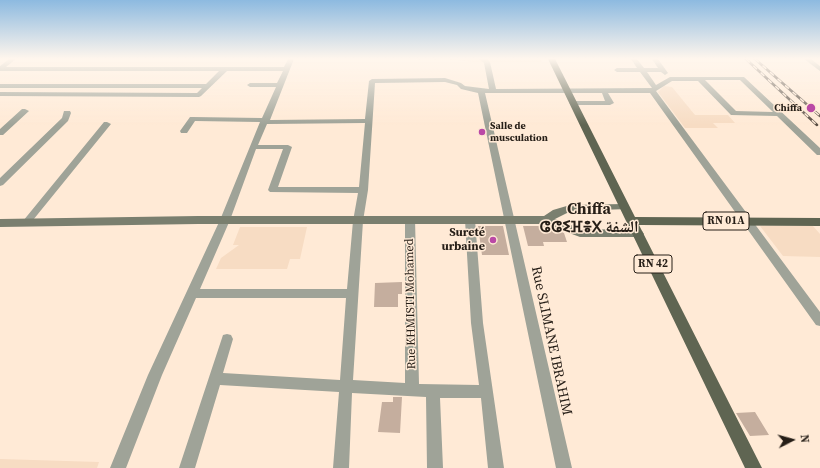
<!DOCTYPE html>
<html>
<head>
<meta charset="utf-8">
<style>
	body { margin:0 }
	#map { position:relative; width:820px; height:468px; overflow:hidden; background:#ffead6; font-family:"Source Serif 4",serif }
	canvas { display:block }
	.north { position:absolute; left:772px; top:420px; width:40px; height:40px; -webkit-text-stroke:3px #ffead6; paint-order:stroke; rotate:84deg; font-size:11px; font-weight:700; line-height:16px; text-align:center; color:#261e17 }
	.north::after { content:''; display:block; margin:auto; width:14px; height:18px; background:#261e17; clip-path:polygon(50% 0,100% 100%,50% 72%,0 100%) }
</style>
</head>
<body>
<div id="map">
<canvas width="820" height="468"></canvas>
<div class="north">N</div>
</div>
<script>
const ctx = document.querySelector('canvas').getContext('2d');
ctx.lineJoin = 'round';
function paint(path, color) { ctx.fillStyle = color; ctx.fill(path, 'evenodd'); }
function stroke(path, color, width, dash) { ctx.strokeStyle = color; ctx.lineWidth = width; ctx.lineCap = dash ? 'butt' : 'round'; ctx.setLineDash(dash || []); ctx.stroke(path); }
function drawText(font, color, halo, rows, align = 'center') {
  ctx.font = font + ' "Source Serif 4","Noto Naskh Arabic","Noto Sans Tifinagh",serif'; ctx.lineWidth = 3; ctx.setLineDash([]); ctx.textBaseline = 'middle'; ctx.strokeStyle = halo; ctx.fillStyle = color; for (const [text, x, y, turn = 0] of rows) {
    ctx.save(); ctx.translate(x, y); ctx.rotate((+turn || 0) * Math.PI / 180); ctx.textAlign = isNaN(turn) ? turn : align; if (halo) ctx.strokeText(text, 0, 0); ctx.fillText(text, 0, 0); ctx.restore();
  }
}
const built = new Path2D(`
	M 412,59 L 541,59 L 542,62 L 472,62 L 458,60 Z
	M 664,86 L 672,87 L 695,115 L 728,115 L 735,123 L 713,123 L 718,128 L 685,128 L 658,92 Z
	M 760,226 L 813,226 L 820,234 L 820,257 L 783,256 Z
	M 240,227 L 307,227 L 300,259 L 290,259 L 287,269 L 216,269 L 221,258 L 239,245 L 233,245 Z
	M 0,459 L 99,462 L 97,468 L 0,468 Z`);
const building = new Path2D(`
	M 478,226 L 503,226 L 509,255 L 482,255 Z
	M 523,226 L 544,226 L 550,229 L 554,229 L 564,233 L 567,242 L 543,242 L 544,246 L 528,246 Z
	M 402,282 L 402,294 L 398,294 L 398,307 L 374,307 L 375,283 Z
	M 393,397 L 402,397 L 400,433 L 378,432 L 382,402 L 393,402 Z
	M 755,412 L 769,435 L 750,436 L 736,413 Z`);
const minor = new Path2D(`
	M 9,59 L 16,59 L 6,67 L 284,67 L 288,59 L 294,59 L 270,120 L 365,119 L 369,81 L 372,79 L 445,78 L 461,83 L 465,86 L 489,89 L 484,63 L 479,59 L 487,59 L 490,62 L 496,89 L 652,88 L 640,72 L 617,72 L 614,70 L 617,68 L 637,68 L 631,59 L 637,59 L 644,68 L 658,68 L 652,59 L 658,59 L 668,73 L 665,75 L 661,72 L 647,72 L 656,85 L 670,77 L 744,77 L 820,148 L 820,155 L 817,155 L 777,116 L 731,115 L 698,81 L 672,81 L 656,91 L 820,312 L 820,326 L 816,325 L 650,93 L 608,93 L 614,103 L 610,105 L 573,105 L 569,103 L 573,101 L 605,101 L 602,93 L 485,93 L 572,468 L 556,468 L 478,93 L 461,89 L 457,85 L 445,82 L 375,83 L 368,190 L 363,221 L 353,380 L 405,383 L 405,219 L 410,216 L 415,219 L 419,384 L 479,385 L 471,323 L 465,220 L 470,217 L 473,218 L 475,220 L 483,323 L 504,468 L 488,468 L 481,398 L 440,398 L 443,468 L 427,468 L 426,397 L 352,393 L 349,468 L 333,468 L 339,392 L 220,385 L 195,468 L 179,468 L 223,335 L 227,334 L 231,335 L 233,339 L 223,373 L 340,380 L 346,298 L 196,298 L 162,375 L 126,468 L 110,468 L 148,375 L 220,220 L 260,122 L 195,121 L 187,133 L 181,133 L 180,131 L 190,117 L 193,117 L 262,118 L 276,87 L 250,87 L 247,85 L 250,83 L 277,83 L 283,71 L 227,71 L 201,96 L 199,97 L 0,96 L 0,92 L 197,93 L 202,88 L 0,88 L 0,84 L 206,84 L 219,71 L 0,71 L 0,66 ZM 705,80 L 740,80 L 773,112 L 736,111 ZM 365,123 L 359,187 L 278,187 L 292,147 L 288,145 L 258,145 L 267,124 ZM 256,149 L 283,149 L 268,190 L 270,192 L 358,193 L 353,221 L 347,289 L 200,289 L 230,220 Z
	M 804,59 L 811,59 L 820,66 L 820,71 Z
	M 22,109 L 25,109 L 29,111 L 3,135 L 0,135 L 0,129 Z
	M 64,111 L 70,111 L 71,113 L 68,121 L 3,185 L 0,186 L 0,178 L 62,118 Z
	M 104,122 L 107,122 L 111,124 L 29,225 L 23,225 L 21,223 L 23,221 Z`);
const secondary = new Path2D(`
	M 624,204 L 628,205 L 629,207 L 628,209 L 571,211 L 555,219 L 581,229 L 638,230 L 642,231 L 644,234 L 642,237 L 580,237 L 545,224 L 198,224 L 0,227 L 0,219 L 198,216 L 544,216 L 553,210 L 570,205 Z`);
const primary = new Path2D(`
	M 548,59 L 555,59 L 635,217 L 820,218 L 820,226 L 639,225 L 762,468 L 745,468 Z`);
const rail = new Path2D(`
	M 746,59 L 817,125
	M 755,59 L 820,116`);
const markers = [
	[811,108,5,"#ba49a6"],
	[482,132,4,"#ba49a6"],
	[493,240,4,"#ba49a6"]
];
const farPoinames = [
	["Chiffa",802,108],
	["Salle de",490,126,"left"],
	["musculation",490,138,"left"]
];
const shields = [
	[726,221,46],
	[653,264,38]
];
const shieldNames = [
	["RN 01A",726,221],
	["RN 42",653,264]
];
const poiNames = [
	["Sureté",485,233],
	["urbaine",485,247]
];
const streetNames = [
	["Rue KHMISTI Mohamed",411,304,-91]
];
const nearStreetnames = [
	["Rue SLIMANE IBRAHIM",551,341,78]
];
const districtNames = [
	["Chiffa",589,210],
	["ⵛⵛⵉⴼⴻⵝ الشفة",589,228]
];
paint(built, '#f7dcc3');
paint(building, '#c5ae9e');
paint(minor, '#9fa398');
paint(secondary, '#7a7f6f');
paint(primary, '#5f6552');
stroke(rail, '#584d43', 2.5);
stroke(rail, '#ffead6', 1.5, [5]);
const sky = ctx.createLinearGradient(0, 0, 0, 125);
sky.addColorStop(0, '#8dbae0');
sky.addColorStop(0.47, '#fff6ed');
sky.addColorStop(1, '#fff6ed00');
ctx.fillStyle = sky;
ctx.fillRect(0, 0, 820, 125);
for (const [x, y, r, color] of markers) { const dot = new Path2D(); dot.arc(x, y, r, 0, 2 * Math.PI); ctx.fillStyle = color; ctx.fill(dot); stroke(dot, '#ffead6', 1.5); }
drawText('bold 10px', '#261e17', '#ffead6', farPoinames, 'right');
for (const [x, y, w] of shields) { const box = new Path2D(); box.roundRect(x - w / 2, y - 9, w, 18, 3); ctx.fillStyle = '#ffead6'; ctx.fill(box); stroke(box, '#261e17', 1); }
drawText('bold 11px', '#261e17', null, shieldNames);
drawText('bold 12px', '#261e17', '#ffead6', poiNames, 'right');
drawText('12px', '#261e17', '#ffead6', streetNames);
drawText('14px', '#261e17', '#ffead6', nearStreetnames);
drawText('bold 16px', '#261e17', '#ffead6', districtNames);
</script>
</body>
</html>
